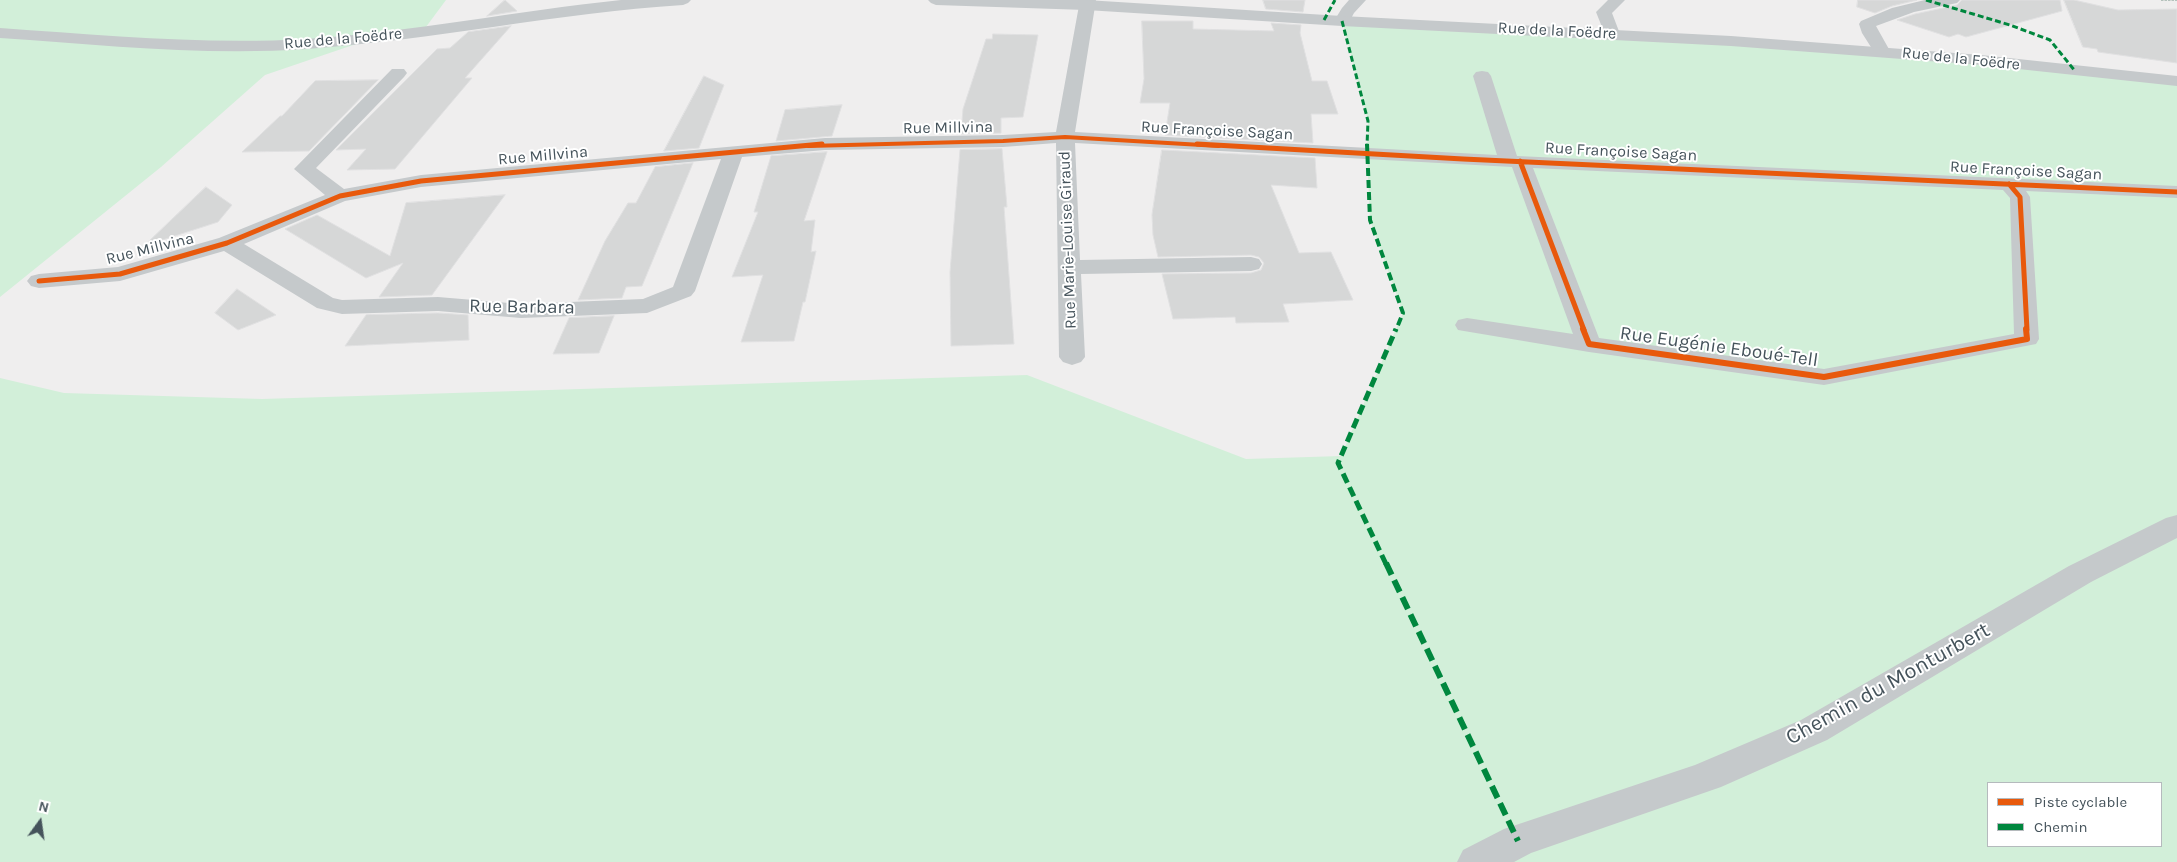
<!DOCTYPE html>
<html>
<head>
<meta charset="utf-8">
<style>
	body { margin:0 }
	#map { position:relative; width:2177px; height:862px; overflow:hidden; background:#efeeee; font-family:Karla,sans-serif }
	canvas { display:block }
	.legend { position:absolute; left:1987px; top:782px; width:175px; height:65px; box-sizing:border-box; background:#fff; border:1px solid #b5babd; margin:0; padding:6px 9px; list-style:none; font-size:15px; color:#45535b }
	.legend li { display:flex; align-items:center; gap:10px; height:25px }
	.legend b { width:25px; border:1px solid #b5babd }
	.north { position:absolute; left:15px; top:797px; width:50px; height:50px; -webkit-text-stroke:4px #fff; paint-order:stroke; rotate:14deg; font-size:14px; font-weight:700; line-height:20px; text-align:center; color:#45535b }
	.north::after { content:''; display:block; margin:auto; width:18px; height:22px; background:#45535b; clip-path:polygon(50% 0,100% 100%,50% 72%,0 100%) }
</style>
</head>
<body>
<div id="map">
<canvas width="2177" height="862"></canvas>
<ul class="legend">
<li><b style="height:6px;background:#e8590c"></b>Piste cyclable</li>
<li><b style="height:6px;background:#00873e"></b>Chemin</li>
</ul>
<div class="north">N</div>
</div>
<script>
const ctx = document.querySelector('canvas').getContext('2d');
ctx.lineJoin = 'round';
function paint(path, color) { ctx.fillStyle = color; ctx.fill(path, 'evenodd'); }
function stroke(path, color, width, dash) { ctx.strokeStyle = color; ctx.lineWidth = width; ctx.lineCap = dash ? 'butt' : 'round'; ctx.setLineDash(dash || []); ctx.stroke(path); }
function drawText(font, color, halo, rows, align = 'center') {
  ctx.font = font + ' Karla,sans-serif'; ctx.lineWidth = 4; ctx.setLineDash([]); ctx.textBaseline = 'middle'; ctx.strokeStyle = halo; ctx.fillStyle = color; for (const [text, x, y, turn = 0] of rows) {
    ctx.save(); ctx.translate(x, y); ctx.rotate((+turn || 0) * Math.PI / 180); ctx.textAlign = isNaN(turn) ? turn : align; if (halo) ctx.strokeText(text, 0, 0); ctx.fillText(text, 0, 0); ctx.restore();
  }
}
const green = new Path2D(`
	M 0,0 L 446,0 L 423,31 L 356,44 L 265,75 L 161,167 L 0,297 Z
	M 1342,21 L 1612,34 L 2177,81 L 2177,862 L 0,862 L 0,378 L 64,393 L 262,399 L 1027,375 L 1246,459 L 1341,456 L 1403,313 L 1370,220 L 1367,153 L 1368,121 ZM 1988,783 L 2161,783 L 2161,846 L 1988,846 Z`);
const building = new Path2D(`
	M 505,0 L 517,11 L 487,16 Z
	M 1263,0 L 1305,0 L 1303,12 L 1266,9 Z
	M 1858,0 L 1917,0 L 1892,6 L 1875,13 L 1857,7 Z
	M 1962,0 L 2060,0 L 2062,11 L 1966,37 L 1958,34 L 1949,37 L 1897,20 L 1915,14 L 1957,5 Z
	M 2064,0 L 2074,0 L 2118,10 L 2177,9 L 2177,63 L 2098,52 L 2097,49 L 2083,47 Z
	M 1142,21 L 1193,21 L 1193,29 L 1274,31 L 1271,23 L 1301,25 L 1300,33 L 1312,81 L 1327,81 L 1338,114 L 1311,114 L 1313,143 L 1165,135 L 1170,103 L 1140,103 L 1144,79 Z
	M 511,26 L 465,78 L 472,78 L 395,169 L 347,170 L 366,149 L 336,150 L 437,49 L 450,48 L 468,32 Z
	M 993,34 L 1038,35 L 1023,117 L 1001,118 L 1001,133 L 961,134 L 963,109 L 986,39 L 992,39 Z
	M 704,76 L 724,85 L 699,148 L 664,151 Z
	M 378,80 L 309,151 L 242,152 L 280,116 L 282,116 L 315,81 Z
	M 842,105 L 832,136 L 776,141 L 785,110 Z
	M 1002,149 L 1007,207 L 1004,207 L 1014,344 L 951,346 L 950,272 L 960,150 Z
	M 1162,150 L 1315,158 L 1317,188 L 1271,185 L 1299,253 L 1331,252 L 1353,300 L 1283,304 L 1289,322 L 1236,323 L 1235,317 L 1173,319 L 1162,274 L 1251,273 L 1261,270 L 1264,263 L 1259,257 L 1251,255 L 1158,257 L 1153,235 L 1152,215 Z
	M 827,152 L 804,221 L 815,220 L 811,252 L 816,251 L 805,302 L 803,302 L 794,341 L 741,342 L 763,275 L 732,277 L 758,212 L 754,212 L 771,156 Z
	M 693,163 L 642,286 L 626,287 L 622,298 L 578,300 L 605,241 L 628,203 L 636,203 L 655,167 Z
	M 206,187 L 232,205 L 218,222 L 144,246 Z
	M 505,195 L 432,295 L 379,297 L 403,263 L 366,278 L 285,229 L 317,215 L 390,256 L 406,203 Z
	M 237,289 L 276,315 L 238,330 L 215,313 Z
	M 438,313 L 468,315 L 469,340 L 345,346 L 366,315 Z
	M 614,316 L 599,353 L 553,354 L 569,318 Z`);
const path = new Path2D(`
	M 2161,0 L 2177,0`);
const minor = new Path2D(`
	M 1080,0 L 1096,0 L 1075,132 L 1497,155 L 1473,76 L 1476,72 L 1482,71 L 1488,72 L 1491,76 L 1517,156 L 2177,186 L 2177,198 L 2026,191 L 2030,197 L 2039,339 L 2036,344 L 1824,385 L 1589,352 L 1458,330 L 1455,325 L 1458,320 L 1467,318 L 1573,334 L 1512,167 L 1075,143 L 1080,260 L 1251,257 L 1259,259 L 1262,264 L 1259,269 L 1251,271 L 1081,274 L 1085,357 L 1081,362 L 1072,365 L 1063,362 L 1059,357 L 1056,143 L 1003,147 L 825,150 L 742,157 L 695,291 L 691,296 L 647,313 L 521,318 L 438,311 L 342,314 L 317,308 L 224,251 L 120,281 L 39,288 L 31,286 L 27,281 L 31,276 L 39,274 L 118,267 L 219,238 L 325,195 L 294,169 L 392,69 L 404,69 L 407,73 L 404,77 L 316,168 L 344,189 L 421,175 L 825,138 L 1003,135 L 1056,132 ZM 721,159 L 673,287 L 643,299 L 521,304 L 438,297 L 342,300 L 333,298 L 244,244 L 345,201 L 421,187 ZM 1533,168 L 2003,190 L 2010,198 L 2014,334 L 1824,369 L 1599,338 Z
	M 1349,0 L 1366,0 L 1354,13 L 1348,24 L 1336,24 L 1334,21 L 1342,8 Z
	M 1608,0 L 1625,0 L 1612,13 L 1620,34 L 1618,37 L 1606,37 L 1596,12 Z
	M 1925,0 L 1960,0 L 1957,3 L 1914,12 L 1876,26 L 1890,51 L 1888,55 L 1876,55 L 1862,33 L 1859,24 L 1861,21 L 1892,8 Z
	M 2177,515 L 2177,538 L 2091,582 L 1827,740 L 1721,787 L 1531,853 L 1514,862 L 1457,862 L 1463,850 L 1504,829 L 1695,765 L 1801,720 L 2069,566 L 2166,518 Z`);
const tertiary = new Path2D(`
	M 621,0 L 691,0 L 688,3 L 683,5 C 557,13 433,40 307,49 C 205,56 102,45 0,38 L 0,28 C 102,35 204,45 306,39 C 412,32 516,11 621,0 Z
	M 928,0 L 1086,0 L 1342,16 L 1731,36 L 1981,55 L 2177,76 L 2177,86 L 1981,65 L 1731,46 L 1342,26 L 1086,10 L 936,5 L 931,3 Z`);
const quietFar3 = new Path2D(`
	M 1926,0 L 2010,25 L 2050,40 L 2075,71
	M 1324,20 L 1335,0
	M 1342,21 L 1368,121 L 1367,146`);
const quietFar2 = new Path2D(`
	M 1367,144 L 1370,220 L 1403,313 L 1396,330`);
const quietFar1 = new Path2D(`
	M 1386,564 L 1338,463 L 1396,329`);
const quiet = new Path2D(`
	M 1386,563 L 1518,841`);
const cyclewayFar2 = new Path2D(`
	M 808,146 L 1003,141 L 1065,137 L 1219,146`);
const cyclewayFar1 = new Path2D(`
	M 1197,144 L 1463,159 L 2177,192
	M 1520,161 L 1584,330
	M 2009,184 L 2020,197 L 2027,330
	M 39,281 L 120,274 L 227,243 L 340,196 L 421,181 L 822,144`);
const cycleway = new Path2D(`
	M 1583,329 L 1589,344 L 1824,377 L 2027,339 L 2026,329`);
const farStreetnames = [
	["Rue de la Foëdre",1557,31,3],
	["Rue de la Foëdre",343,39,-5],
	["Rue de la Foëdre",1961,59,6],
	["Rue Millvina",948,128,-1],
	["Rue Françoise Sagan",1217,131,3],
	["Rue Françoise Sagan",1621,152,3],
	["Rue Millvina",543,156,-5],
	["Rue Françoise Sagan",2026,171,3],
	["Rue Marie-Louise Giraud",1068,240,-92],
	["Rue Millvina",150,249,-14]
];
const streetNames = [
	["Rue Barbara",522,307,1],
	["Rue Eugénie Eboué-Tell",1719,347,8]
];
const nearStreetnames = [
	["Chemin du Monturbert",1888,684,-29]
];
paint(green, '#d2efd9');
paint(building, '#d6d7d7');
stroke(building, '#e0e0e1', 1);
stroke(path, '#b4c2bc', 2, [2.5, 1]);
paint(minor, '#c5c9cb');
paint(tertiary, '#c5c9cb');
stroke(quietFar3, '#00873e', 3, [6, 3]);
stroke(quietFar2, '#00873e', 4, [8, 4]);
stroke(quietFar1, '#00873e', 5, [10, 5]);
stroke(quiet, '#00873e', 6, [13, 6]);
stroke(cyclewayFar2, '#e8590c', 4);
stroke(cyclewayFar1, '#e8590c', 5);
stroke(cycleway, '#e8590c', 6);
drawText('16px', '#45535b', '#fff', farStreetnames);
drawText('19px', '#45535b', '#fff', streetNames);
drawText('22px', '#45535b', '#fff', nearStreetnames);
</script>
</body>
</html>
